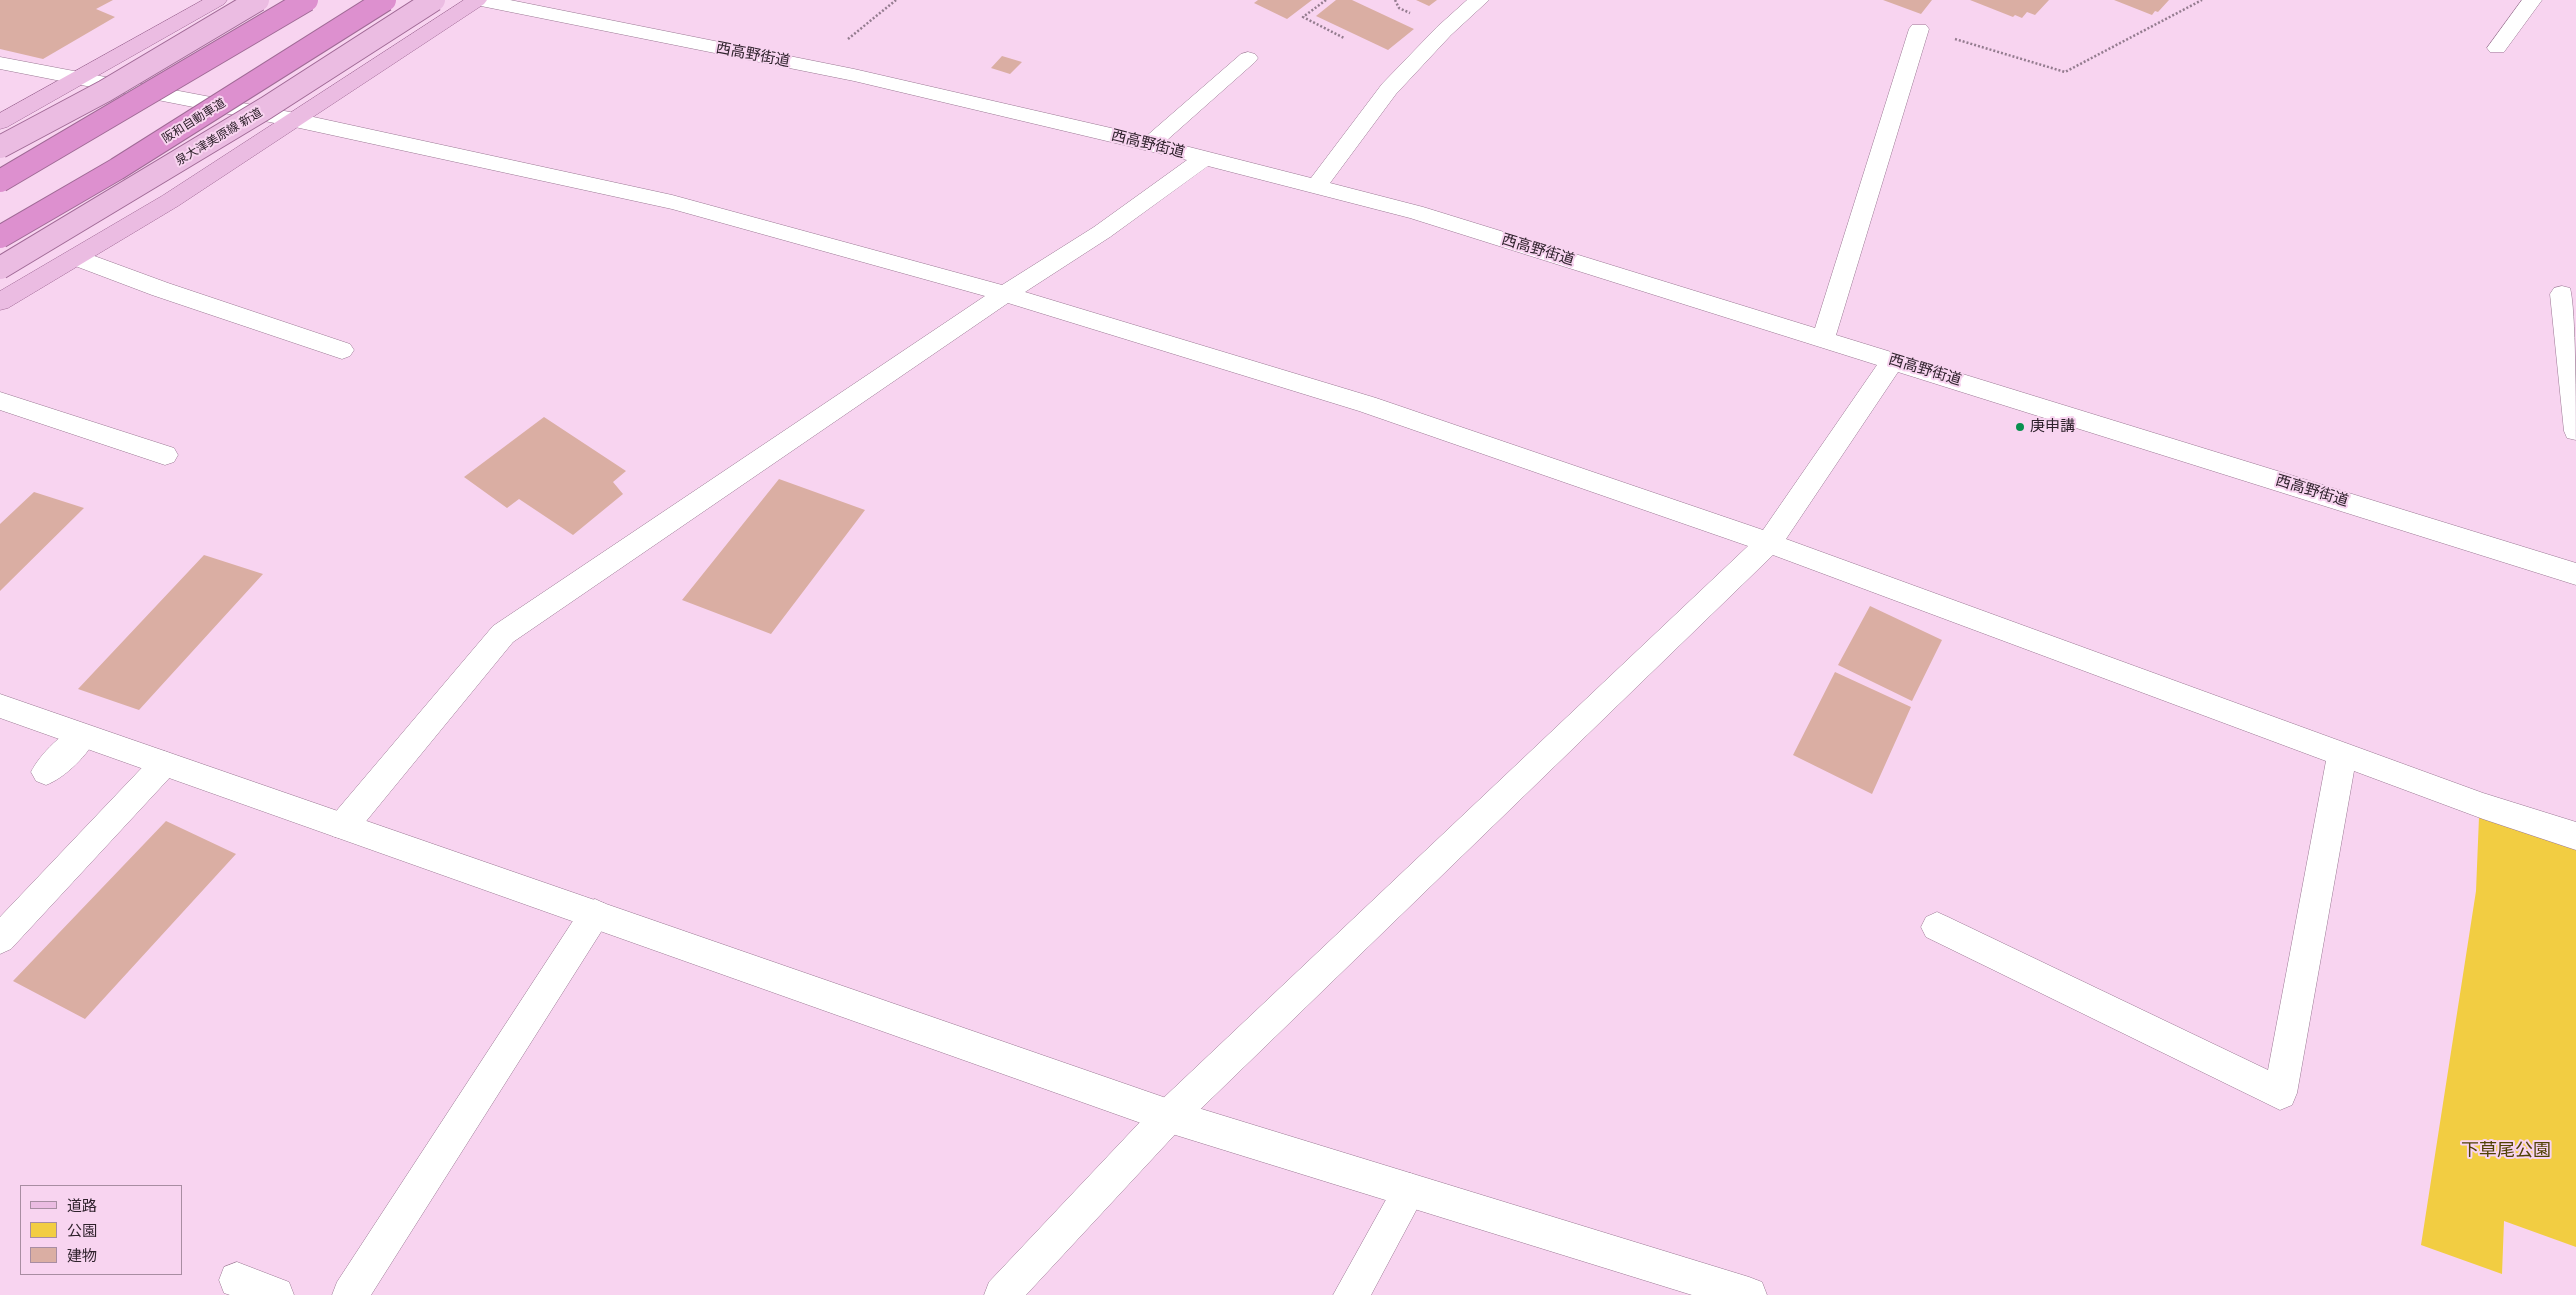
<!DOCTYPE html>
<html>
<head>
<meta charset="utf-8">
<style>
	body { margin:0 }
	#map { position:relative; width:2576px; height:1295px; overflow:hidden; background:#f8d4f0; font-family:"IBM Plex Sans","Noto Sans JP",sans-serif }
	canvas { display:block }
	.legend { position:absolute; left:20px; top:1185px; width:162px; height:90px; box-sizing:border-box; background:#f8d4f0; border:1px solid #a88da2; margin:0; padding:6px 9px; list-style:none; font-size:15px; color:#2f222c }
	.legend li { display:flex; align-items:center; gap:10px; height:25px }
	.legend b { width:25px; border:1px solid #a88da2 }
</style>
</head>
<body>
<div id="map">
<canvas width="2576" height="1295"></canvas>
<ul class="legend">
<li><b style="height:6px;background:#ebbce2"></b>道路</li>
<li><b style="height:14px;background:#f2cd42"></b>公園</li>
<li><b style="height:14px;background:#daaea3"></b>建物</li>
</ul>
</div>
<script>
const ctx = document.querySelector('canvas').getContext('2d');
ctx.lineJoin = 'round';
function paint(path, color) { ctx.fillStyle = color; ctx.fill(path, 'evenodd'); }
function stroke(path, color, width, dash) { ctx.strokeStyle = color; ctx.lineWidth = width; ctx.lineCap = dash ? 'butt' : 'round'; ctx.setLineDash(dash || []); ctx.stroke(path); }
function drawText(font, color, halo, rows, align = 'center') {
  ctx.font = font + ' "IBM Plex Sans","Noto Sans JP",sans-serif'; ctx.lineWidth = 4; ctx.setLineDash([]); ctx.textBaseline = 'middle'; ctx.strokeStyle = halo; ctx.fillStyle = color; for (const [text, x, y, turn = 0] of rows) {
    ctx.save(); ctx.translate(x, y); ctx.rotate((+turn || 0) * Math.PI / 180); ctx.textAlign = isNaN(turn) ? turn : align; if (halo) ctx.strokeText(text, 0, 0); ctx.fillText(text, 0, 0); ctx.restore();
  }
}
const green = new Path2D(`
	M 2479,817 L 2576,848 L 2576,1247 L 2504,1221 L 2502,1274 L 2421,1245 L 2476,891 Z`);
const building = new Path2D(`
	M 0,0 L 113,0 L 96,9 L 115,17 L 43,59 L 0,49 Z
	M 1258,0 L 1312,0 L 1287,19 L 1254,3 Z
	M 1336,0 L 1352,0 L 1414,29 L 1388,50 L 1316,16 Z
	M 1416,0 L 1437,0 L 1429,6 Z
	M 1883,0 L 1932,0 L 1921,14 Z
	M 1970,0 L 2049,0 L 2035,15 L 2027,12 L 2022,18 L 2015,15 L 2013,17 Z
	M 2114,0 L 2169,0 L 2158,12 L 2155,11 L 2152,15 Z
	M 1002,56 L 1022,62 L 1010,74 L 991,68 Z
	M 544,417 L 626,471 L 613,482 L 623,494 L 573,535 L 519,499 L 507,508 L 464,477 Z
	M 779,479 L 865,510 L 771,634 L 682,600 Z
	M 34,492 L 84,508 L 0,591 L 0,524 Z
	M 204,555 L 263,574 L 139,710 L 78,689 Z
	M 1870,606 L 1942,640 L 1912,701 L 1838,665 Z
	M 1835,672 L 1911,707 L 1872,794 L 1793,755 Z
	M 166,821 L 236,854 L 85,1019 L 13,981 Z`);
const path = new Path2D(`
	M 1326,0 L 1303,17 L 1344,38
	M 1395,0 L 1399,8 L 1410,13
	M 848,39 L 896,0
	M 1955,39 L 2065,72 L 2202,0`);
const lane = new Path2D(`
	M 1248,52 L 1255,54 L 1258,58 L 1255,62 L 1157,149 L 1150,151 L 1143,149 L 1139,144 L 1143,139 L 1241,54 Z
	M 78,250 L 168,283 L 350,344 L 354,350 L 350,356 L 342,359 L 152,295 L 70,264 L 67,258 L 70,252 Z
	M 83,724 L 93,727 L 97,736 C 89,754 65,778 46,785 L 36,781 L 31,772 C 40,754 64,730 83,724 Z`);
const street = new Path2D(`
	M 471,0 L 510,0 L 854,69 L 1150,137 L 1311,178 L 1382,84 L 1437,27 L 1467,0 L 1489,0 L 1451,35 L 1396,94 L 1330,183 L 1423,207 L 1815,328 L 1909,29 L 1912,25 L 1926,25 L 1929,29 L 1836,335 L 2576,563 L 2576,585 L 1898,372 L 1786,539 L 2483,793 L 2576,822 L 2576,850 L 2483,819 L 2354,771 L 2297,1093 L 2292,1105 L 2280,1110 L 1926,937 L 1921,927 L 1926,917 L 1937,912 L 1948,917 L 2268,1070 L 2326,761 L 1773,555 L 1181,1128 L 1026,1295 L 984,1295 L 989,1282 L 1157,1104 L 1748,546 L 1359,411 L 1008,303 L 513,642 L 354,836 L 343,839 L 332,836 L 328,826 L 332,816 L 493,626 L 985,296 L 672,209 L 295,127 L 0,69 L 0,57 L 295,113 L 672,195 L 1002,285 L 1094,227 L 1187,160 L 854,81 L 481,6 L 474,4 ZM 1208,166 L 1410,218 L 1877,365 L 1763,530 L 1376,398 L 1025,292 L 1110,237 Z
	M 2522,0 L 2542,0 L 2504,52 L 2490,52 L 2487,48 Z
	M 2562,286 L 2570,288 C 2576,308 2576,412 2576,440 L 2567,438 L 2564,431 L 2550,294 L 2554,288 Z
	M 0,392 L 174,448 L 178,455 L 174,462 L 165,465 L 0,410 Z
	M 164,751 L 174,755 L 178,764 L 174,773 L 11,949 L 0,954 L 0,917 L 154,755 Z
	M 595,899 L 606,904 L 610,914 L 606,924 L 371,1295 L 332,1295 L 337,1282 L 584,904 Z
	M 1410,1173 L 1422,1178 L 1427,1190 L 1371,1295 L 1333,1295 L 1398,1178 Z
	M 237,1262 L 289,1282 L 294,1295 L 230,1295 L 224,1293 L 219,1280 L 224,1267 Z`);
const secondary = new Path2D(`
	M 0,694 L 1169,1099 L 1749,1277 L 1762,1282 L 1767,1295 L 1692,1295 L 1169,1133 L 0,718 Z`);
const primary = new Path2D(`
	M 203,0 L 227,0 L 224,4 L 7,127 L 0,129 L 0,113 Z
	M 464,0 L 487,0 L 484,4 L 178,206 L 8,308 L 0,310 L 0,291 L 162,196 Z`);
const primaryBridge = new Path2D(`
	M 0,147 L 105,91 L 258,0
	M 0,268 L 266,108 L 434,0`);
const highwayBridge = new Path2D(`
	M 0,181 L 307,0
	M 0,237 L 117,169 L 385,0`);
const markers = [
	[2020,427,5,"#09904f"]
];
const farStreetnames = [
	["阪和自動車道",194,121,-32],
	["泉大津美原線 新道",219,137,-31]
];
const streetNames = [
	["西高野街道",753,55,11],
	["西高野街道",1148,144,14],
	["西高野街道",1538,250,17],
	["西高野街道",1925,370,17],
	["西高野街道",2312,491,17]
];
const poiNames = [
	["庚申講",2030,427]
];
const nearParknames = [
	["下草尾公園",2506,1151]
];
paint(green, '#f2cd42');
paint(building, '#daaea3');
stroke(lane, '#9a7993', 1);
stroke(street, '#9a7993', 1);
stroke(secondary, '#9a7993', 1);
stroke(primary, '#a06a96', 1);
stroke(path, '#947c8f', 2.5, [2, 2]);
paint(lane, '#fff');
paint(street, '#fff');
paint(secondary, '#fff');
paint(primary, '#ebbce2');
stroke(primaryBridge, '#a06a96', 24, []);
stroke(highwayBridge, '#a06a96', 24, []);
stroke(primaryBridge, '#ebbce2', 22);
stroke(highwayBridge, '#dd90cf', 22);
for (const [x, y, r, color] of markers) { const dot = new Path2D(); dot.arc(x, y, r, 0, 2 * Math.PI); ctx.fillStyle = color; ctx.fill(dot); stroke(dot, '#f8d4f0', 2); }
drawText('12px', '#2f222c', '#f8d4f0', farStreetnames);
drawText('15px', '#2f222c', '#f8d4f0', streetNames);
drawText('15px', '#2f222c', '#f8d4f0', poiNames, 'left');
drawText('18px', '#504104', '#f8d4f0', nearParknames);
</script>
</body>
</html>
